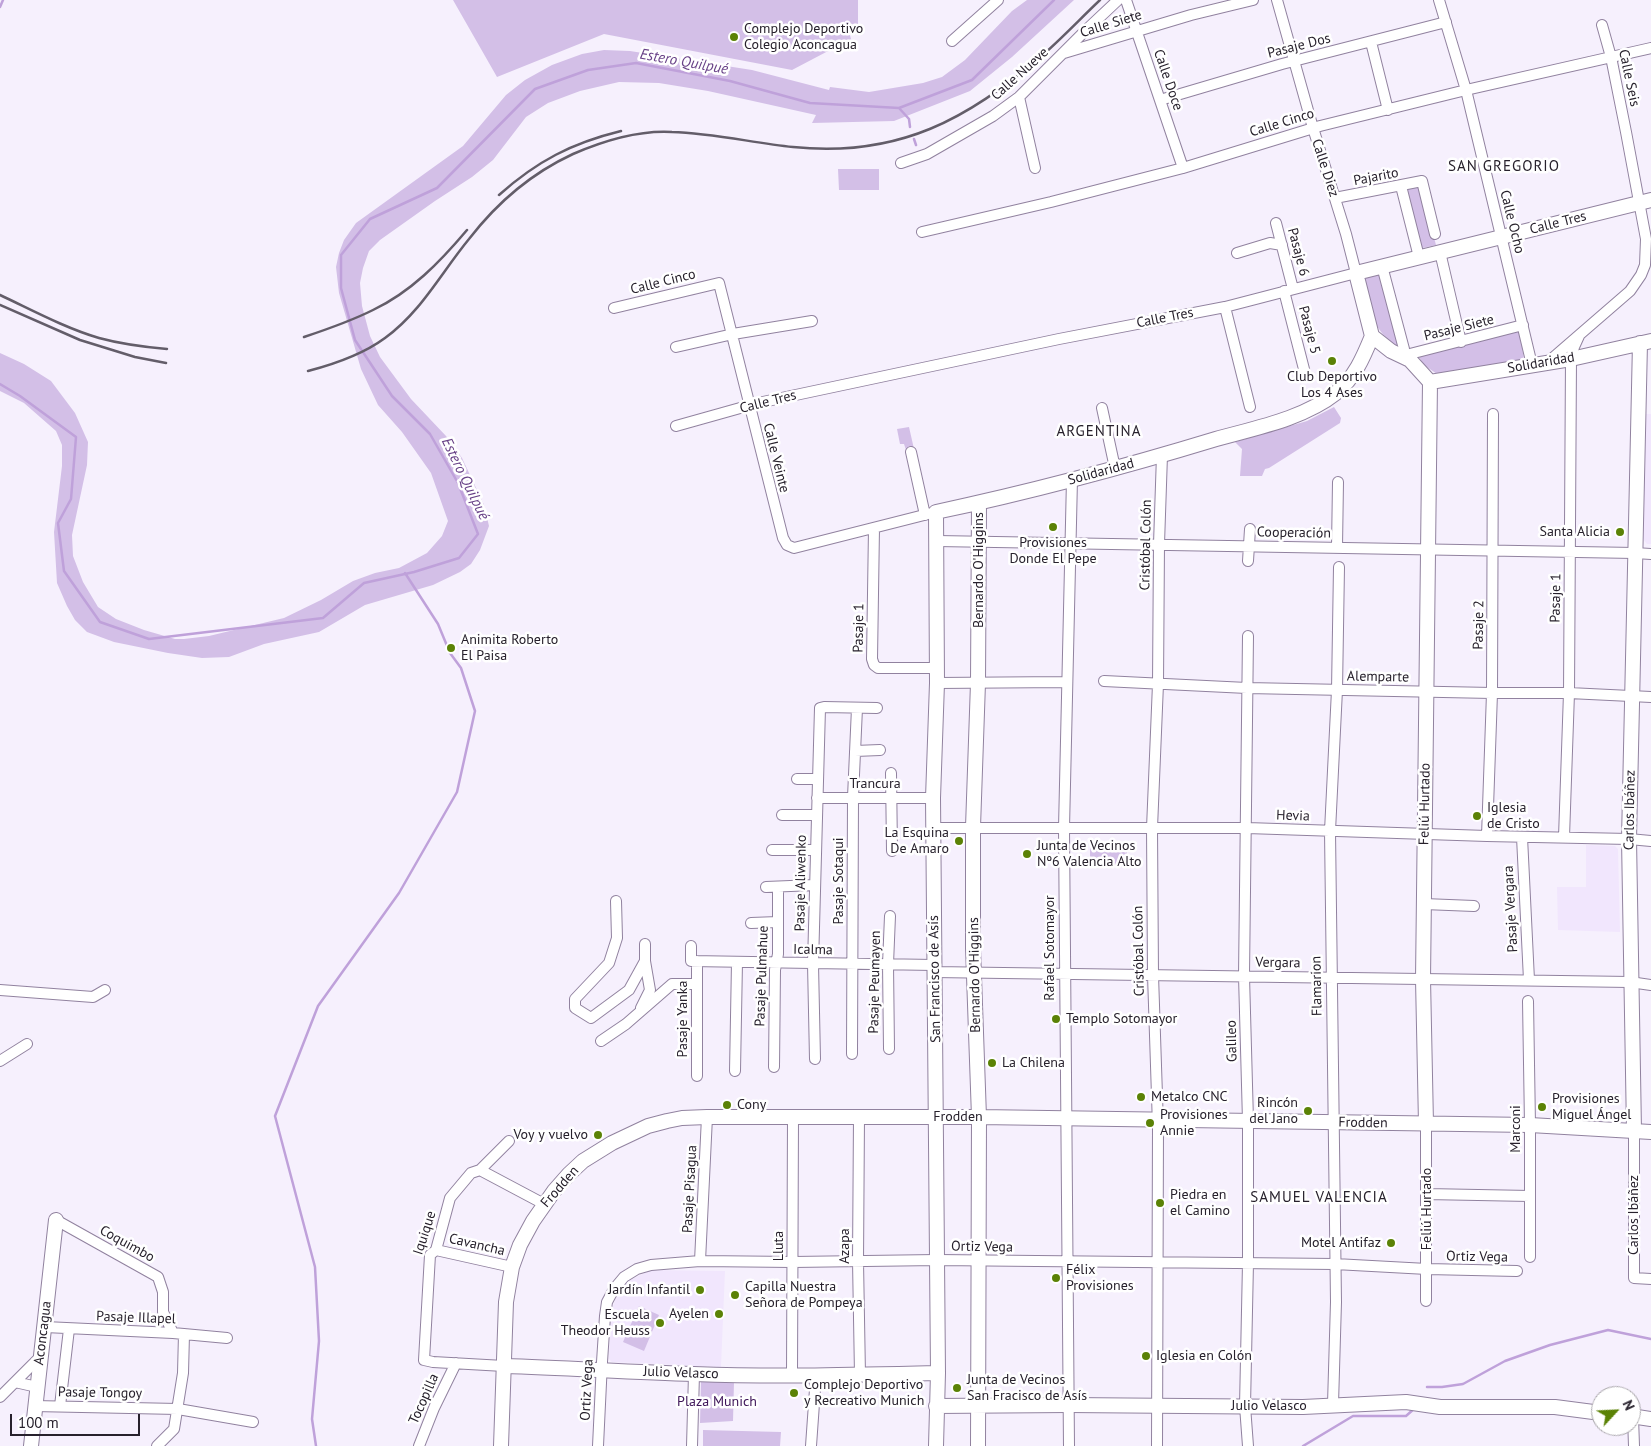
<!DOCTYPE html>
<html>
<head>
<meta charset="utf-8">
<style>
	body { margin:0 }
	#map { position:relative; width:1651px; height:1446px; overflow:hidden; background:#f6f0fd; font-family:"PT Sans",sans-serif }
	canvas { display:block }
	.north { position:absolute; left:1591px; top:1386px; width:50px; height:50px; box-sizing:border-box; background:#fff; border:1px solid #a9a6ab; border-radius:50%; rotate:65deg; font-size:14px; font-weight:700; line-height:20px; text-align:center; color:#27212c }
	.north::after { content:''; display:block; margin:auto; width:18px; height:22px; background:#5b8206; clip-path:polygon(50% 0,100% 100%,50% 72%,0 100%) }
	.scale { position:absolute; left:10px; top:1414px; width:130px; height:22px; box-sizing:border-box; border:2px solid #27212c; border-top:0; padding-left:6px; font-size:15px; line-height:18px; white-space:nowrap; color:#27212c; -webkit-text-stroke:4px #fff; paint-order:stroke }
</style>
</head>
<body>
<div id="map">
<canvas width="1651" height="1446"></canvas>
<div class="north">N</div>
<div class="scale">100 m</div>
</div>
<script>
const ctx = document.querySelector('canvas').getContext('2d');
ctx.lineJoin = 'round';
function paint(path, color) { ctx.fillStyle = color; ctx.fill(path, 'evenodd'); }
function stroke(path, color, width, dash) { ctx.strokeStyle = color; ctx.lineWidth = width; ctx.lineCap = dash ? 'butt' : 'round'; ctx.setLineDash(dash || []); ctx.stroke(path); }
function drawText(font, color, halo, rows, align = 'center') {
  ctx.font = font + ' "PT Sans",sans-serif'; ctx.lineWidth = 5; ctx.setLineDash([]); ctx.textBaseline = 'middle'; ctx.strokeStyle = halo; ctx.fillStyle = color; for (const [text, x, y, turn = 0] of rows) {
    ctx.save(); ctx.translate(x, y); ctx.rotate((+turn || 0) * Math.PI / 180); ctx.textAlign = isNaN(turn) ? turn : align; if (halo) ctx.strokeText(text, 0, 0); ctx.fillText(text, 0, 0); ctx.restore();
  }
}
const built = new Path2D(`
	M 1645,414 L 1651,414 L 1651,544 L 1647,544 L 1643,539 Z
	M 1586,845 L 1615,846 L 1618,849 L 1620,932 L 1558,930 L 1557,887 L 1586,887 Z
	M 651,1270 L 725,1271 L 721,1367 L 612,1362 L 609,1359 L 611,1312 L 616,1298 L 626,1282 Z`);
const green = new Path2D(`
	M 453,0 L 858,0 L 858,26 L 849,32 L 851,39 L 792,70 L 604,34 L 497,77 Z
	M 1027,0 L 1074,0 L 1012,57 L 970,91 L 894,121 L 812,123 L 816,115 L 708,91 L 659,83 L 619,82 L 580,91 L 548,103 L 526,117 L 493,160 L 472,177 L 435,201 L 380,240 L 369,251 L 363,268 L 360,283 L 362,306 L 370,336 L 380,357 L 411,399 L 446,436 L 462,458 L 484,505 L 489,526 L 480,550 L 471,564 L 460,572 L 433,585 L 365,605 L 319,632 L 264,644 L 229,657 L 202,658 L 168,653 L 114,642 L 87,632 L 75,620 L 67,606 L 57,583 L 54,532 L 62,466 L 62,445 L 56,431 L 24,403 L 0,391 L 0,353 L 24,364 L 51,381 L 75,413 L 88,442 L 87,465 L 72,535 L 73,556 L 83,582 L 98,607 L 116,619 L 144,630 L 175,639 L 184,639 L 209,636 L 284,618 L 321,600 L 353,581 L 375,573 L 399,568 L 427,553 L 442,536 L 448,521 L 431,473 L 402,432 L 378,405 L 361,369 L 339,293 L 336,267 L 339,253 L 344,240 L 356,223 L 463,146 L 506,95 L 525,80 L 552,65 L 582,54 L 604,50 L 630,51 L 752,70 L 829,90 L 830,87 L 869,92 L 923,83 L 942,77 L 965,60 L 1012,11 Z
	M 838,169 L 879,169 L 879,190 L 839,190 Z
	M 1420,183 L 1436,245 L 1418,249 L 1402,187 Z
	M 1381,273 L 1401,350 C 1371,328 1372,316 1363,282 L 1365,278 Z
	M 1519,329 L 1524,359 L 1478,369 L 1437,374 L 1424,365 L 1419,357 L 1422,353 Z
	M 1334,407 L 1341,418 L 1340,423 L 1269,468 L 1265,469 L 1262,476 L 1240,476 L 1242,449 L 1235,442 L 1307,421 Z
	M 909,427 L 914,449 L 906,450 L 904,444 L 900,444 L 897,429 Z
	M 1090,842 L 1127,842 L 1127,865 L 1090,865 Z
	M 639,1306 L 659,1315 L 644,1351 L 623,1342 Z
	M 701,1382 L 734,1382 L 733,1421 L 700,1423 Z
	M 703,1430 L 781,1432 L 780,1446 L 703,1446 Z`);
const stream = new Path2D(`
	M 0,7 L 3,0
	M 899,108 L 909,119 L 910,127
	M 914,139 L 916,145
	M 0,384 L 20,396 L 76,437 L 71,499 L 58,523 L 64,571 L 100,622 L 149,639 L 323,618 L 364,583 L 414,572 L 459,558 L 478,534 L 458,483 L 430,434 L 392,396 L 355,340 L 341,288 L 341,255 L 370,219 L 437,188 L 535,89 L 588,70 L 636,63 L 730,81 L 810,103 L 899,108 L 972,80 L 1054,0
	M 1427,1387 L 1442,1387 L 1463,1384 L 1505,1361 L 1550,1345 L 1608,1330 L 1651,1339
	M 316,1446 L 312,1419 L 319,1341 L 315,1267 L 275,1116 L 318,1006 L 399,893 L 457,792 L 475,711 L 461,668 L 450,653 L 438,624 L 405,573
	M 1303,1446 L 1353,1416 L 1406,1416 L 1415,1408`);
const street = new Path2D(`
	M 1126,0 L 1183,168
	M 1439,0 L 1466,90 L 1532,365
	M 952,41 L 998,0
	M 1371,42 L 1388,110
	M 1064,53 L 1191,15 L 1253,0
	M 1019,97 L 1035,168
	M 1160,100 L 1282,64 L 1446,22
	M 901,163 L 927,154 L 993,116 L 1019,97 L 1084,32 L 1118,0
	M 1401,186 L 1419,257
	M 1335,198 L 1422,181 L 1435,234
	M 1276,223 L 1293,289
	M 922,232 L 1051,202 L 1183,168 L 1320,126 L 1466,90 L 1651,48
	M 1440,252 L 1461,342
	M 1237,253 L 1270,243 L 1282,245
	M 1382,266 L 1404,349 L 1402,356 L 1523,325
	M 1284,291 L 1306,377
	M 1225,307 L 1250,407
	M 614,308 L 719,283 L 783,538 L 787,545 L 794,548 L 936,512
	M 676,347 L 733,334 L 812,321
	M 1548,362 L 1630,291 L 1641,275 L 1645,265 L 1646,239 L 1626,132 L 1611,57 L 1602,25
	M 1102,408 L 1115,468
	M 676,426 L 758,403 L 1059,339 L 1225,307 L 1356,273 L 1346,234 L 1313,128 L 1277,0
	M 911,452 L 925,515
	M 874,528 L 872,659 L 874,665 L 878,668 L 937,668
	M 937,541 L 1635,553 L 1651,554
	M 1337,547 L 1338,482
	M 1248,561 L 1250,529
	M 1104,681 L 1247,688 L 1492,693 L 1569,693 L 1651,697
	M 937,683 L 1066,682
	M 855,751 L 880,750
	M 891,773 L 892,851
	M 797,779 L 818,779
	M 817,798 L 933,798
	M 782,815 L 817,815
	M 934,828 L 1247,828 L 1487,836 L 1629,839 L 1651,841
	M 1487,836 L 1492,693 L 1493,414
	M 1522,837 L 1529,980
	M 1564,837 L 1569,693 L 1571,359 L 1574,347 L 1579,336
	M 772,850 L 816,850
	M 766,887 L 815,885
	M 616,901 L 617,938 L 609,963 L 575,999 L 575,1008 L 591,1018 L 629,990 L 645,961
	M 1424,904 L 1474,906
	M 751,923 L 778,922
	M 691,946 L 691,961 L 934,965
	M 934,972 L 1630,982 L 1651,985
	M 0,990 L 93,997 L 105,990
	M 1528,1001 L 1530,1125 L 1530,1257
	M 641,1008 L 650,990 L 645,961 L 645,944
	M 601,1041 L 626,1024 L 672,984 L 697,984
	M 889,1049 L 888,964 L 890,916
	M 852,1054 L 853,797 L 857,708
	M 815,1059 L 813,964 L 820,708 L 824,707 L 877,708
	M 0,1061 L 27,1044
	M 774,1067 L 775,970 L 778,954 L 778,887
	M 735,1071 L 737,962
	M 697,1076 L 697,961
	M 859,1117 L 858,1261 L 860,1375
	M 1634,1131 L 1634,1278 L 1651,1279
	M 480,1170 L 544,1204
	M 1426,1194 L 1530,1196
	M 56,1220 L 158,1277 L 163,1292 L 163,1312 L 173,1333
	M 436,1250 L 512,1267
	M 700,1261 L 707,1117
	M 1426,1301 L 1426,1124
	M 45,1327 L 173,1333 L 227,1338
	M 504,1366 L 433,1362 L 424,1360 L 430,1255 L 436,1250 L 450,1198 L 471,1173 L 480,1170 L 509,1141
	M 792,1375 L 793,1117
	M 15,1382 L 37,1387
	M 0,1397 L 41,1356
	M 1333,1404 L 1336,1302 L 1330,831 L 1337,690 L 1339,567
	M 34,1406 L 178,1409 L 253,1422
	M 60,1406 L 69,1329
	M 1633,1417 L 1634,1446
	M 157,1446 L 174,1429 L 183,1373 L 184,1334
	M 419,1446 L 434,1408 L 456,1363
	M 598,1446 L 602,1362 L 605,1316 L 607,1302 L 614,1289 L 624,1277 L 637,1269 L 651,1265 L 700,1261 L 793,1262 L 937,1260 L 1335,1264 L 1427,1269 L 1517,1271
	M 692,1446 L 694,1374
	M 811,1446 L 816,1375
	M 1069,1446 L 1064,828 L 1072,479
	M 1157,1446 L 1158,1126 L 1153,975 L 1152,828 L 1158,684 L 1159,544 L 1162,455
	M 1248,1446 L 1245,1406 L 1248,1263 L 1248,1121 L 1244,976 L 1248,636`);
const secondary = new Path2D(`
	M 1372,336 L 1391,351 L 1410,360 L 1430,382 L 1423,979 L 1426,1124
	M 1372,336 L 1356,273 L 1651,200
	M 1430,382 L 1571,359 L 1651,341
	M 1634,1131 L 1629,839 L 1640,343
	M 504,1366 C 567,1368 630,1372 694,1374 C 775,1377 856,1375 938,1373
	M 936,1406 L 1069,1405 L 1303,1407 L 1406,1402 L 1440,1407 L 1555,1407 L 1601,1413
	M 1631,1416 L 1651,1419
	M 31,1446 L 56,1220
	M 501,1446 L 506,1302 L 512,1267 L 520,1245 L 533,1221 L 554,1191 L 569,1174 L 583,1161 L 612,1143 L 648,1126 L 667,1121 L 682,1118 L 707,1117 L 979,1117 L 1530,1125 L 1651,1132
	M 936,1446 L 938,1373 L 933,798 L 937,683 L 936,512 C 1030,492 1124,467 1216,439 C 1255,428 1303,419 1336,393 C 1355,377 1363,358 1372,336
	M 978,1446 L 979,1117 L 973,948 L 973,827 L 978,683 L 979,503`);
const rail = new Path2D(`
	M 499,195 C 537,161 572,143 621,131
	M 0,295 C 32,310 65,328 99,338 C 121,344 144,347 167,349
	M 0,305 L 80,340 L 135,357 L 166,363
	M 304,337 C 328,329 351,321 373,310 C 411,292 440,262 467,230
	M 308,371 C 335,364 362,355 385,338 C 421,312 441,273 469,239 C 496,204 532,173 573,154 C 603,141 639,130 672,132 C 713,133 753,143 793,147 C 898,158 970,119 1046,52 C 1065,35 1082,17 1100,0`);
const markers = [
	[734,37,5,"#5b8206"],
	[1332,361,5,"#5b8206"],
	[1053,527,5,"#5b8206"],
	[1620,532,5,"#5b8206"],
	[451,648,5,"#5b8206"],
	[1477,816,5,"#5b8206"],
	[959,841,5,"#5b8206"],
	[1027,854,5,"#5b8206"],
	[1056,1019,5,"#5b8206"],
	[992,1063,5,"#5b8206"],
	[1141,1097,5,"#5b8206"],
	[727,1105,5,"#5b8206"],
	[1542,1107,5,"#5b8206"],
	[1308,1111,5,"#5b8206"],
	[1150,1123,5,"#5b8206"],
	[598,1135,5,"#5b8206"],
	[1160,1203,5,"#5b8206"],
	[1391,1243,5,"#5b8206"],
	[1056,1278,5,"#5b8206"],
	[700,1290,5,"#5b8206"],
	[735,1295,5,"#5b8206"],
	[719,1314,5,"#5b8206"],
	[660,1323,5,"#5b8206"],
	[1146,1356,5,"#5b8206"],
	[957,1388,5,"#5b8206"],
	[794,1393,5,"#5b8206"]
];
const streetNames = [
	["Calle Siete",1111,24,-17],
	["Pasaje Dos",1299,46,-14],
	["Calle Nueve",1020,74,-42],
	["Calle Seis",1629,78,78],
	["Calle Doce",1168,80,71],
	["Calle Cinco",1282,123,-17],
	["Calle Diez",1325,168,72],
	["Pajarito",1376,177,-11],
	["Calle Ocho",1512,222,76],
	["Calle Tres",1558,223,-14],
	["Pasaje 6",1298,252,75],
	["Calle Cinco",663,282,-14],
	["Calle Tres",1165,318,-11],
	["Pasaje Siete",1459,328,-14],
	["Pasaje 5",1309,330,75],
	["Solidaridad",1541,363,-10],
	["Calle Tres",768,402,-14],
	["Calle Veinte",776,458,76],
	["Solidaridad",1101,472,-15],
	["Cooperación",1294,533,1],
	["Cristóbal Colón",1146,545,-89],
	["Bernardo O'Higgins",979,570,-90],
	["Pasaje 1",1556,598,-89],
	["Pasaje 2",1479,625,-89],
	["Pasaje 1",859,628,-89],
	["Alemparte",1378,677,1],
	["Trancura",875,784],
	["Feliú Hurtado",1425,804,-89],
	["Carlos Ibáñez",1630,810,-89],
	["Hevia",1293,816,2],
	["Pasaje Sotaqui",839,881,-90],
	["Pasaje Aliwenko",801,883,-89],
	["Pasaje Vergara",1511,909,-93],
	["Rafael Sotomayor",1050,948,-90],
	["Icalma",813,950,1],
	["Cristóbal Colón",1139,951,-91],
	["Vergara",1278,963,1],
	["Bernardo O'Higgins",975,975,-91],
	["Pasaje Pulmahue",762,976,-88],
	["San Francisco de Asís",935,979,-91],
	["Pasaje Peumayen",875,982,-89],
	["Flamarion",1317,986,-91],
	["Pasaje Yanka",683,1019,-90],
	["Galileo",1232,1041,-91],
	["Frodden",958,1117],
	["Frodden",1363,1123,1],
	["Marconi",1516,1129,-90],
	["Frodden",560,1187,-49],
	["Pasaje Pisagua",690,1189,-87],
	["Feliú Hurtado",1427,1209,-90],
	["Carlos Ibáñez",1634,1215,-90],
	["Iquique",425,1233,-72],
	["Coquimbo",127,1244,29],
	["Cavancha",477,1245,13],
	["Lluta",779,1246,-90],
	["Azapa",845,1246,-90],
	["Ortiz Vega",982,1247,1],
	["Ortiz Vega",1477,1257,1],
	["Pasaje Illapel",136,1318,2],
	["Aconcagua",43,1333,-83],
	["Julio Velasco",681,1373,2],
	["Ortiz Vega",587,1390,-87],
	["Pasaje Tongoy",100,1393,1],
	["Tocopilla",424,1399,-66],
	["Julio Velasco",1269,1406]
];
const poiNames = [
	["Complejo Deportivo",744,29],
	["Colegio Aconcagua",744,45],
	["Club Deportivo",1332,377,"center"],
	["Los 4 Ases",1332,393,"center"],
	["Santa Alicia",1610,532,"right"],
	["Provisiones",1053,543,"center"],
	["Donde El Pepe",1053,559,"center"],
	["Animita Roberto",461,640],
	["El Paisa",461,656],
	["Iglesia",1487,808],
	["de Cristo",1487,824],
	["La Esquina",949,833,"right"],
	["De Amaro",949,849,"right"],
	["Junta de Vecinos",1037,846],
	["Nº6 Valencia Alto",1037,862],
	["Templo Sotomayor",1066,1019],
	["La Chilena",1002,1063],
	["Metalco CNC",1151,1097],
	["Provisiones",1552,1099],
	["Miguel Ángel",1552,1115],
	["Rincón",1298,1103,"right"],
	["del Jano",1298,1119,"right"],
	["Cony",737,1105],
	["Provisiones",1160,1115],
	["Annie",1160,1131],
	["Voy y vuelvo",588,1135,"right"],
	["Piedra en",1170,1195],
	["el Camino",1170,1211],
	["Motel Antifaz",1381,1243,"right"],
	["Félix",1066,1270],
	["Provisiones",1066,1286],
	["Capilla Nuestra",745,1287],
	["Señora de Pompeya",745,1303],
	["Jardín Infantil",690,1290,"right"],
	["Ayelen",709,1314,"right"],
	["Escuela",650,1315,"right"],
	["Theodor Heuss",650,1331,"right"],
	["Iglesia en Colón",1156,1356],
	["Junta de Vecinos",967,1380],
	["San Fracisco de Asís",967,1396],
	["Complejo Deportivo",804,1385],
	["y Recreativo Munich",804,1401]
];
const parkNames = [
	["Plaza Munich",717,1402]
];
const waterNames = [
	["Estero Quilpué",684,62,10],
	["Estero Quilpué",465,479,64]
];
const neighbourhoodNames = [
	["SAN GREGORIO",1504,167],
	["ARGENTINA",1099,432],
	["SAMUEL VALENCIA",1319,1198]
];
paint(built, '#f1e6fd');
paint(green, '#d3bfe7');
stroke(stream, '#bfa1da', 2.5);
stroke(street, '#91829f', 12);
stroke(secondary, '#91829f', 16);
stroke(street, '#fff', 10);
stroke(secondary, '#fff', 14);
stroke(rail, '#635d69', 2.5);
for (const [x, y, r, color] of markers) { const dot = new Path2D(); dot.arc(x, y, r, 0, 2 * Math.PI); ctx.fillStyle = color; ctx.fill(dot); stroke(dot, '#fff', 2); }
drawText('14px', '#27212c', '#fff', streetNames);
drawText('14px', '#27212c', '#fff', poiNames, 'left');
drawText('14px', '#3d1458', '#fff', parkNames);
drawText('italic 15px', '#684187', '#fff', waterNames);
ctx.letterSpacing = '1px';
drawText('15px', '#27212c', '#fff', neighbourhoodNames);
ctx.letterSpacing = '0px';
</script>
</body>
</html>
